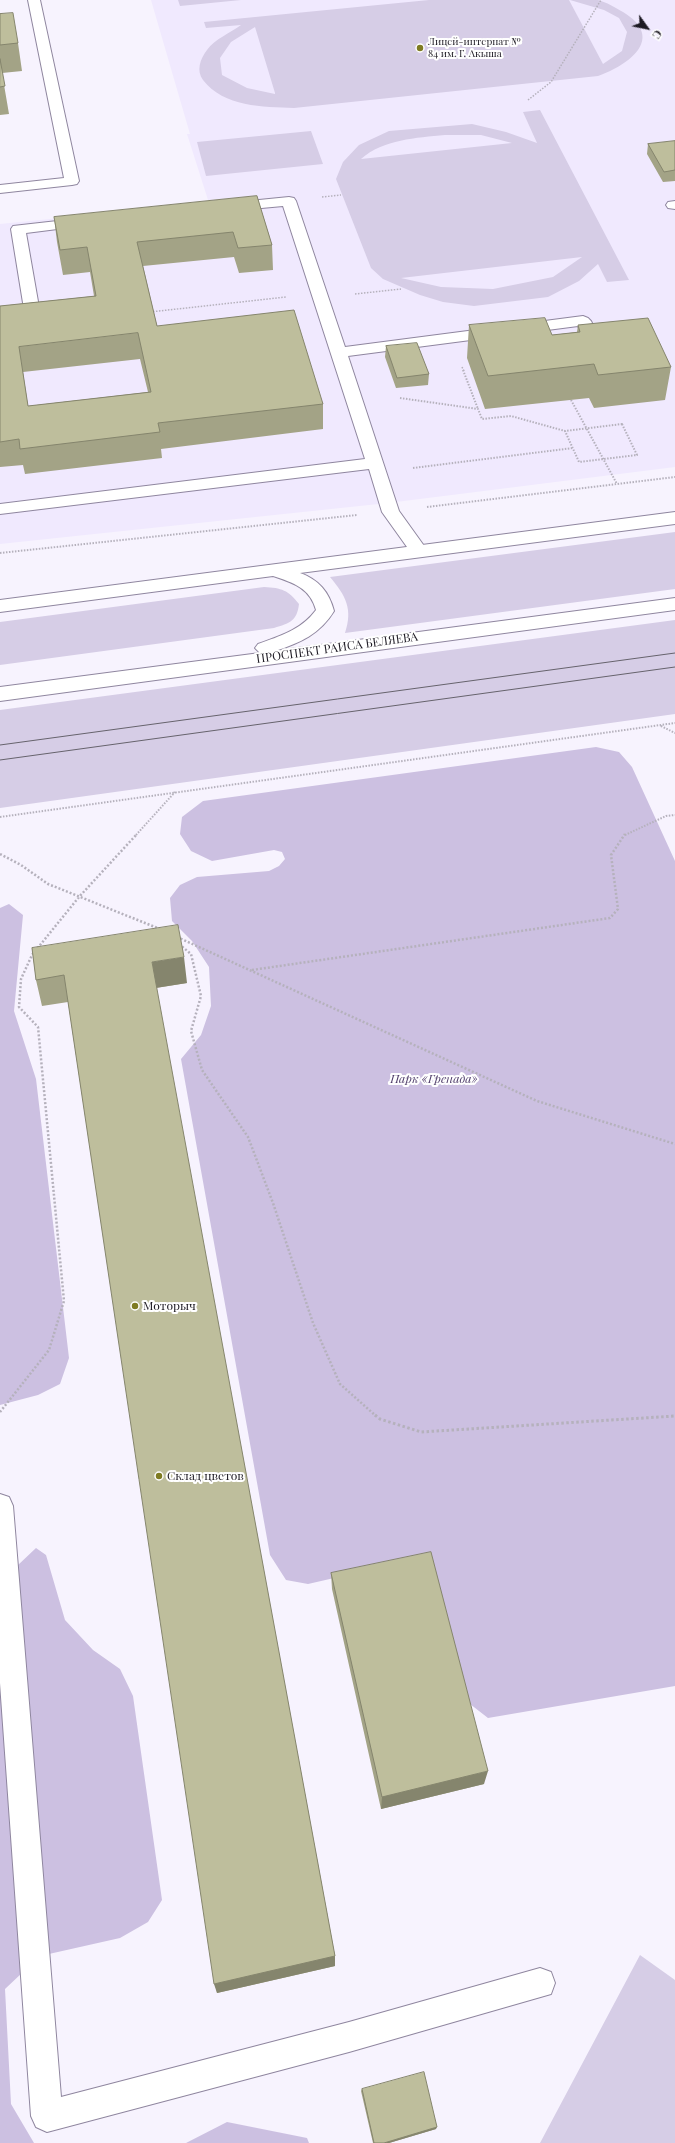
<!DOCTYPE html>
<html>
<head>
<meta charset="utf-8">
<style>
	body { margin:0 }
	#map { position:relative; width:675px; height:2143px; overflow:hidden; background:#f7f3fe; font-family:"Playfair Display",serif }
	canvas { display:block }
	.north { position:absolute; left:627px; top:8px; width:40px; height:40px; -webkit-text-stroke:3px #fff; paint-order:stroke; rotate:123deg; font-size:11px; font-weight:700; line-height:16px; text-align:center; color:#1d1a23 }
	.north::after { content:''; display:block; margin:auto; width:14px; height:18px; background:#1d1a23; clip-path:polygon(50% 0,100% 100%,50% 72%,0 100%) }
</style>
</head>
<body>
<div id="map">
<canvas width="675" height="2143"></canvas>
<div class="north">С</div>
</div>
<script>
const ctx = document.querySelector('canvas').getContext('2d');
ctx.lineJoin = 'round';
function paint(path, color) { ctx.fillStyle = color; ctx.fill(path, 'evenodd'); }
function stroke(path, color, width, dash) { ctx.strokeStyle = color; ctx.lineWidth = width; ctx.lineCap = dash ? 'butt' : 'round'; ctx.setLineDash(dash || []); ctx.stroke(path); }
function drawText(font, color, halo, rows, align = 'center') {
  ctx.font = font + ' "Playfair Display",serif'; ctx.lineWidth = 4; ctx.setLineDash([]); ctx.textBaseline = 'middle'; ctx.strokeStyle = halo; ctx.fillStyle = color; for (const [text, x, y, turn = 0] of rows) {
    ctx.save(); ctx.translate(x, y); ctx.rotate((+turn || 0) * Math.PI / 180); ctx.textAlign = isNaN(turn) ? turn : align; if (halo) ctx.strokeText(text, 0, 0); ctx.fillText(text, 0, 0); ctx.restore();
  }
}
const built = new Path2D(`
	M 151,0 L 675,0 L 675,467 L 388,503 L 0,544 L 0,224 L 209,203 L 187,134 L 190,134 Z`);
const green = new Path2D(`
	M 178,0 L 241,0 L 180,6 Z
	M 429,0 L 569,0 L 603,64 L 622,51 L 627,32 L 619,18 L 604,10 L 570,0 C 579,0 589,0 598,0 C 606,2 616,8 623,12 C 666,38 629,65 598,76 L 294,108 C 263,107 224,107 203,80 C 196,71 200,59 207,50 C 215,39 230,33 241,25 L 206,28 L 204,22 ZM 255,27 L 275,93 L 275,94 L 247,88 L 222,75 L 220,58 L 231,42 Z
	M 540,110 L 629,280 L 607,282 L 598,264 L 579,281 L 548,297 L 474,306 L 443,302 L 420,295 L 383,279 L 371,268 L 336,179 L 343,162 L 359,145 L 389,131 L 472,124 L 506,132 L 537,143 L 523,112 ZM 445,135 L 481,135 L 512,143 L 361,159 C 384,139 416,138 445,135 ZM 582,257 L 553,277 L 493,289 L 441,287 L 401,278 Z
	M 311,131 L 323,164 L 206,176 L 197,142 Z
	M 675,532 L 675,589 L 345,633 C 353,609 346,596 330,577 Z
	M 264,587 C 282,588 288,590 299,604 C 297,621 290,623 274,628 L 0,665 L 0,622 Z
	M 675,620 L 675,714 L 0,808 L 0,710 Z
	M 640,1955 L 675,1980 L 675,2143 L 540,2143 Z`);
const forest = new Path2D(`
	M 596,747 L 619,752 L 632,767 L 675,861 L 675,1686 L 488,1718 L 470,1704 L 417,1559 L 308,1584 L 286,1580 L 270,1555 L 181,1059 L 201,1035 L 211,1006 L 209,967 L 192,941 L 172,921 L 170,898 L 180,885 L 197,877 L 269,871 L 279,866 L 285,859 L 282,852 L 274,850 L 212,861 L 191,851 L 180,834 L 182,817 L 203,801 Z
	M 9,904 L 23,915 L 14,1011 L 36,1079 L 69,1358 L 60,1384 L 38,1395 L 0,1405 L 0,908 Z
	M 36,1548 L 46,1555 L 65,1620 L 93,1650 L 120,1669 L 133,1696 L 162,1900 L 148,1922 L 120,1938 L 40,1956 L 5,1989 L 11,2104 L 34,2143 L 0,2143 L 0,1645 L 17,1566 Z
	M 227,2122 L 307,2138 L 309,2143 L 186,2143 Z`);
const pathFar3 = new Path2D(`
	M 528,100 L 551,82 L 601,0
	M 322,197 L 341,195
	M 355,294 L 401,289
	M 150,312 L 286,297
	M 462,367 L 464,371`);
const pathFar2 = new Path2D(`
	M 463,370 L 478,409
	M 400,398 L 478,409 L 482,419 L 511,416 L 565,431
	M 571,400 L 617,484
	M 622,424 L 637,455 L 579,462 L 565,431 Z
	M 413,468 L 573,448
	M 427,507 L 675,477
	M 0,553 L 357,515
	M 661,726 L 675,733
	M 0,817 L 675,723
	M 136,835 L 175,792
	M 625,835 L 666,816 L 675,815`);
const pathFar1 = new Path2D(`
	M 0,854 L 21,865 L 48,884 L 160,929
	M 177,937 L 537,1101 L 675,1144
	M 179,944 L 191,954 L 201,996 L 191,1031 L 202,1070 L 248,1137 L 273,1203 L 313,1323 L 340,1384 L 376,1416
	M 252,970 L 610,918 L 618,909 L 611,855 L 625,834
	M 0,1412 L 49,1350 L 64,1301 L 38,1027 L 19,1007 L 21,979 L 32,955 L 79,897 L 137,834`);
const path = new Path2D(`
	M 375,1415 L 380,1419 L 421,1432 L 675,1416`);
const lane = new Path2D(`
	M 28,0 L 40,0 L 79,181 L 77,184 L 72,185 L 0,193 L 0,185 L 64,178 Z
	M 289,197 L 294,198 L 296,201 L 345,347 L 583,316 L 588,318 L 591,321 L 605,350 L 603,353 L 591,353 L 578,326 L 348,356 L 399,511 L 427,550 L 424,554 L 418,556 L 412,554 L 382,512 L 369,469 L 0,514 L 0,504 L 365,459 L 283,206 L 229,211 L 224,210 L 222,207 L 224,204 L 229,203 Z
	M 675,201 L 675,209 L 668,208 L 666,205 L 668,202 Z
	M 84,218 L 89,219 L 91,222 L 89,225 L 26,233 L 40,313 L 37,316 L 0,321 L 0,311 L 24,309 L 11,229 L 13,226 Z
	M 0,1494 L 9,1497 L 13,1506 L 61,2097 L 349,2022 L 540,1968 L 551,1972 L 555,1983 L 551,1994 L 349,2052 L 47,2132 L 36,2127 L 31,2116 L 0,1683 Z`);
const secondary = new Path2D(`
	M 675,512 L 675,524 L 300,573 C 319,580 329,592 334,611 C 320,634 300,643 275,651 L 675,598 L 675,610 L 0,701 L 0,687 L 260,653 L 255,648 L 258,644 C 280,636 301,630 316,610 C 310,588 294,583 273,576 L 0,612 L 0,600 Z`);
const tram = new Path2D(`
	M 0,745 L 675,653
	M 0,760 L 675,667`);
const wall = new Path2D(`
	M 0,14 L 18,43 L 22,71 L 2,73 L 9,114 L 0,115 Z
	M 675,141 L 675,181 L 663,182 L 647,154 L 648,144 Z
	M 257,196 L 272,245 L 273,270 L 239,273 L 234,257 L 143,266 L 157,326 L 323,404 L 323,429 L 161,449 L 162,458 L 25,474 L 23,465 L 0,467 L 0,306 L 94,296 L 90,272 L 63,275 L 57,242 L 54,217 ZM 140,359 L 148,392 L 28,406 L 23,372 Z
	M 469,325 L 552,335 L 577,332 L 578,325 L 671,367 L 665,400 L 594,408 L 589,398 L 485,409 L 467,358 Z
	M 386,346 L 429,374 L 428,385 L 396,388 L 385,357 Z
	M 32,948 L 187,983 L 156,988 L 335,1956 L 335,1966 L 217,1993 L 68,1002 L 42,1006 L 36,980 Z
	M 331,1573 L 484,1784 L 381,1809 L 332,1589 Z
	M 362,2089 L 436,2129 L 389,2143 L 373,2143 L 361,2091 Z`);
const shadedWall = new Path2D(`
	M 184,957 L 187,983 L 155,988 L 152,962 Z
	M 488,1771 L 484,1784 L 381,1809 L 382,1797 Z
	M 335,1956 L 335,1966 L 217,1993 L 214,1984 Z
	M 437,2127 L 436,2129 L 389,2143 L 384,2143 Z`);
const building = new Path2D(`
	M 13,13 L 18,43 L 0,45 L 0,14 Z
	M 0,59 L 5,86 L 0,87 Z
	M 675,141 L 675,170 L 664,172 L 648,144 Z
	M 257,196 L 272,245 L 238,248 L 233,232 L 137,242 L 157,326 L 294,310 L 323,404 L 158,423 L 160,432 L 20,449 L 19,439 L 0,442 L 0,306 L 96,296 L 87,247 L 60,250 L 54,217 ZM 138,333 L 151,392 L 28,406 L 19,347 Z
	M 545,318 L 552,335 L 580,332 L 578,325 L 648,318 L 671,367 L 598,375 L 594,364 L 488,376 L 469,325 Z
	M 417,343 L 429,374 L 397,378 L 386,346 Z
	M 178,925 L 184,957 L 152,962 L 335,1956 L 214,1984 L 64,975 L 36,980 L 32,948 Z
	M 431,1552 L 488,1771 L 382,1797 L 331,1573 Z
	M 424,2072 L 437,2127 L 384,2143 L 374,2143 L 362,2089 Z`);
const markers = [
	[420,48,4,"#7e7b22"],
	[135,1306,4,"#7e7b22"],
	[159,1476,4,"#7e7b22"]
];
const farPoinames = [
	["Лицей-интернат №",428,42],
	["84 им. Г. Акыша",428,54]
];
const streetNames = [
	["ПРОСПЕКТ РАИСА БЕЛЯЕВА",337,648,-8]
];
const parkNames = [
	["Парк «Гренада»",434,1079]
];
const poiNames = [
	["Моторыч",143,1306],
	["Склад цветов",167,1476]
];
paint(built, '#f0e9fe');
paint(green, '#d6cde6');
paint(forest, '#ccc0e1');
stroke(lane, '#8f869f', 2);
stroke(secondary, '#8f869f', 2);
stroke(pathFar3, '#b5b1bc', 1.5, [1.5, 1.5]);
stroke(pathFar2, '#b5b1bc', 2, [1.5, 1.5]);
stroke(pathFar1, '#b5b1bc', 2.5, [2, 2]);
stroke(path, '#b5b1bc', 3, [2.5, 2.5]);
paint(lane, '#fff');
paint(secondary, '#fff');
stroke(tram, '#66636c', 1);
paint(wall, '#a3a386');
paint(shadedWall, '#85856d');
paint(building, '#bebe9c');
stroke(building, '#85856d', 1);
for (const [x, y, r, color] of markers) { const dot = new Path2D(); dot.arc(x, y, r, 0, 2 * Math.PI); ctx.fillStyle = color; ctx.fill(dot); stroke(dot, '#fff', 1.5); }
drawText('10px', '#1d1a23', '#fff', farPoinames, 'left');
drawText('12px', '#1d1a23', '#fff', streetNames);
drawText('italic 12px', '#4f3d6a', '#fff', parkNames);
drawText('12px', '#1d1a23', '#fff', poiNames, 'left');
</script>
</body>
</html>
